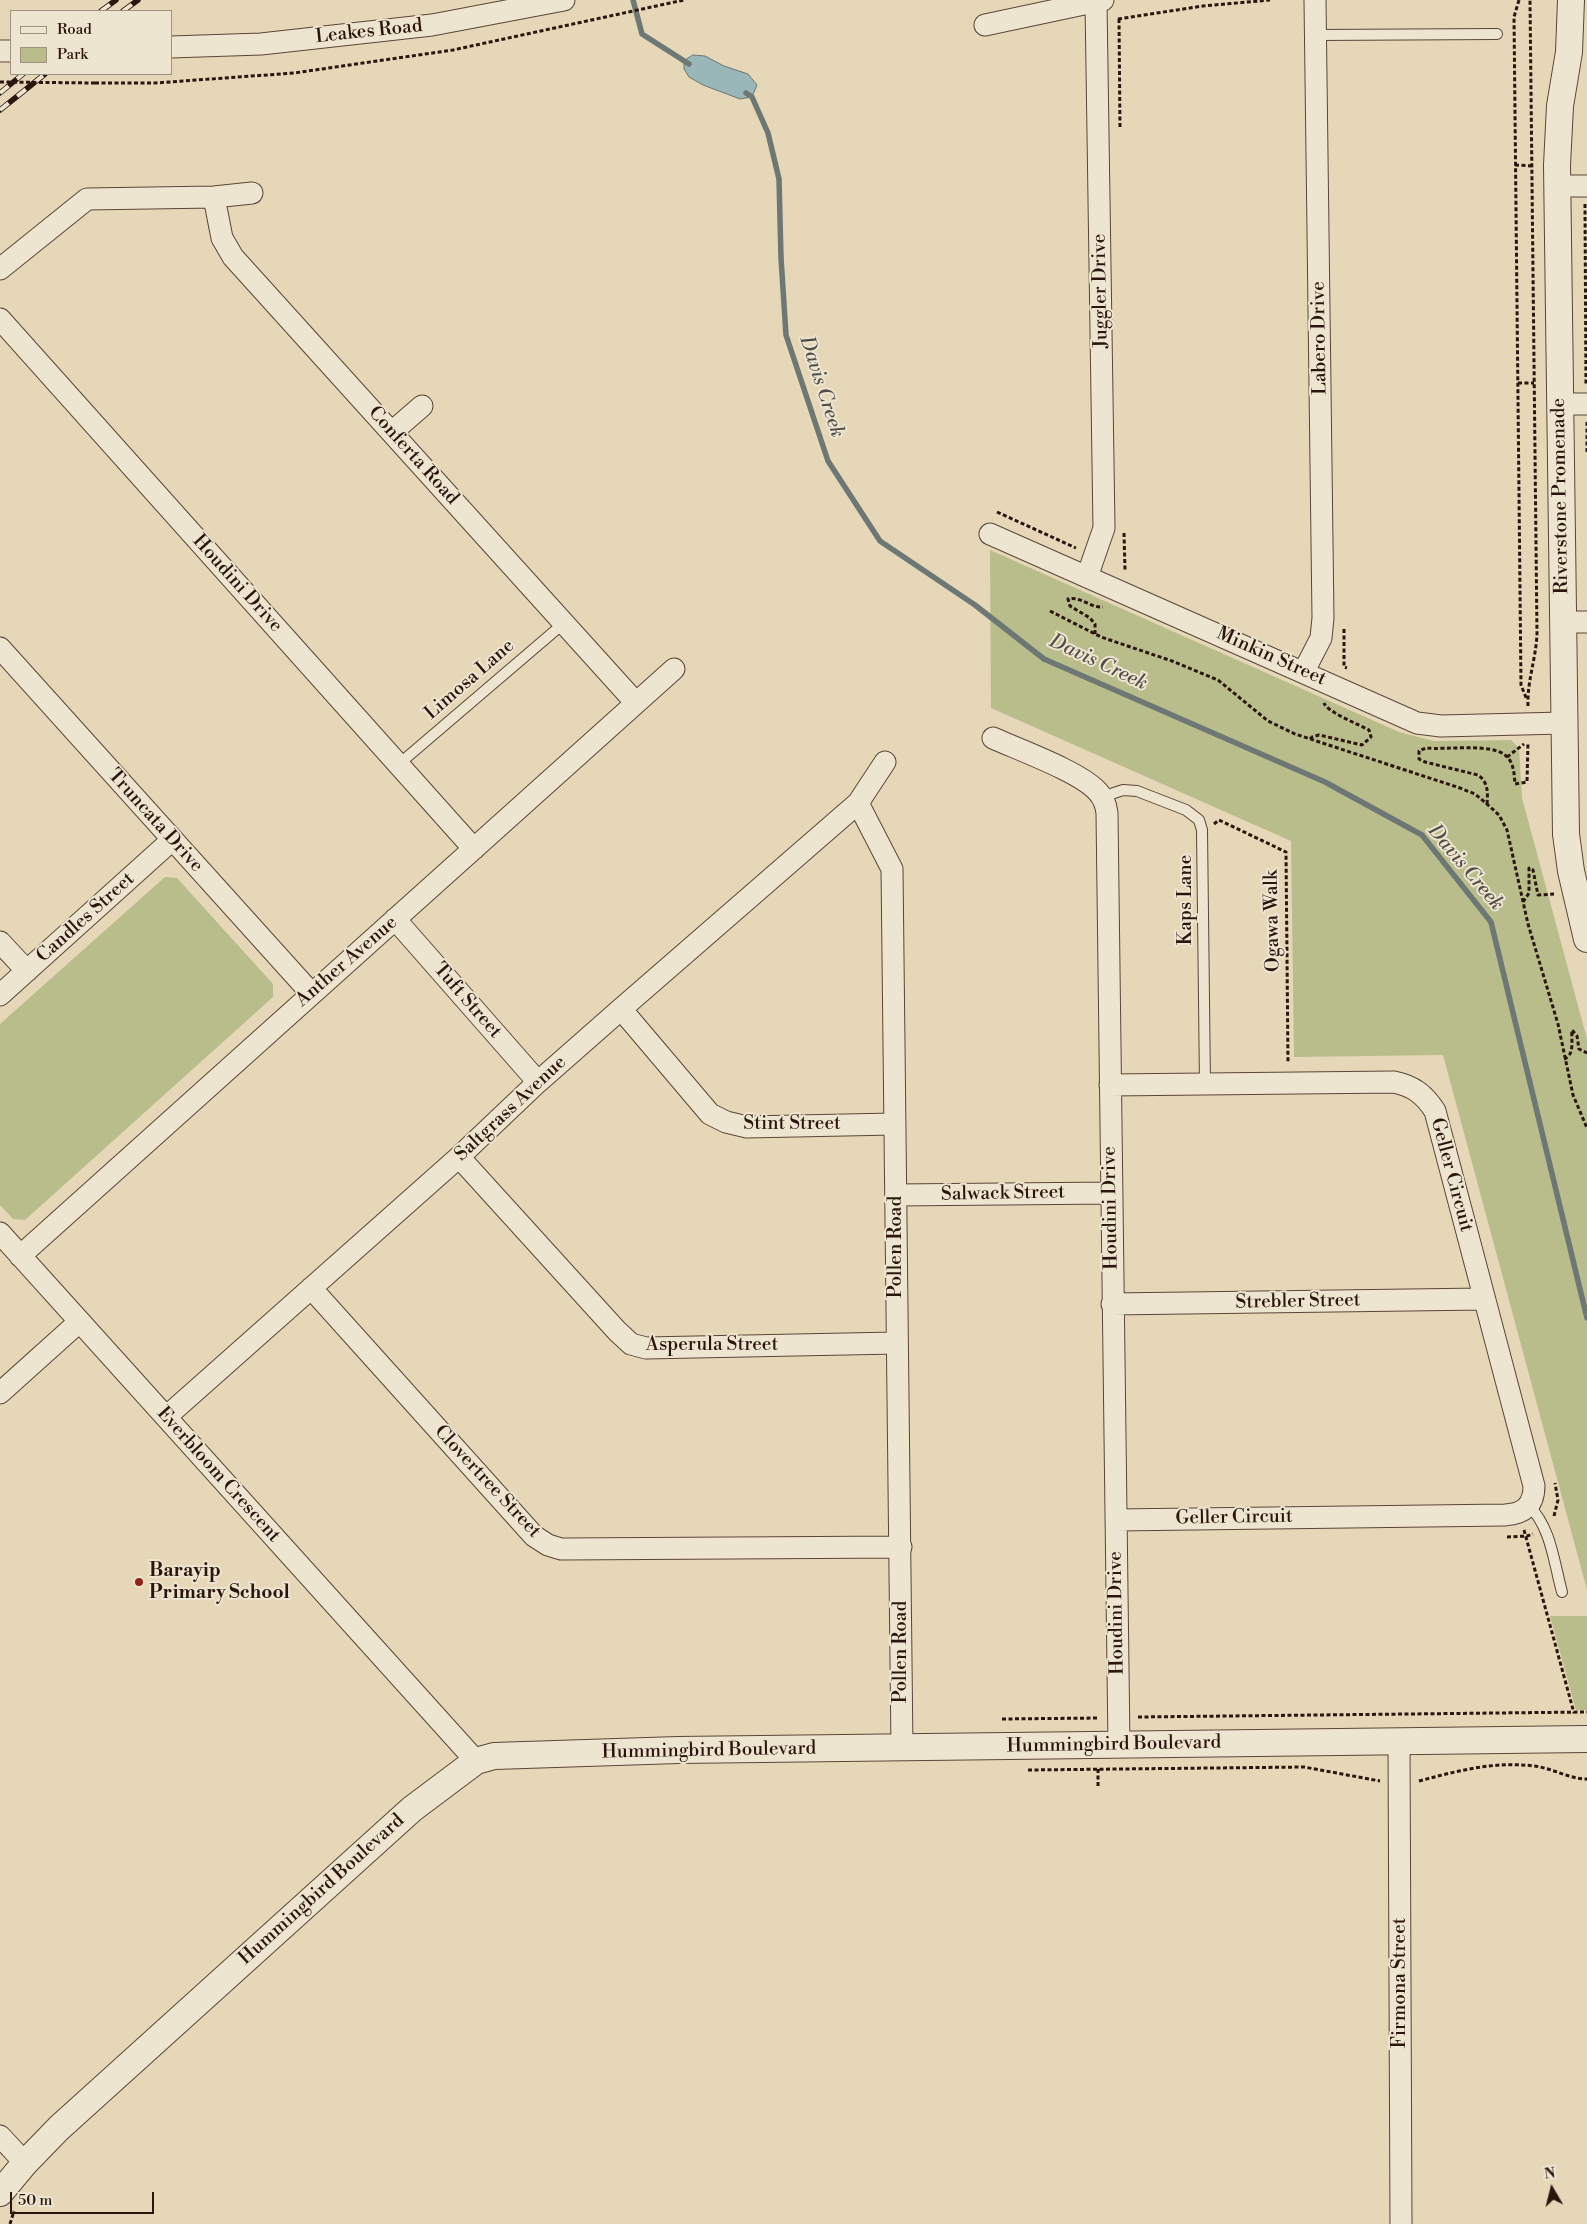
<!DOCTYPE html>
<html>
<head>
<meta charset="utf-8">
<style>
	body { margin:0 }
	#map { position:relative; width:1587px; height:2224px; overflow:hidden; background:#e5d7b7; font-family:"Libre Bodoni",serif }
	canvas { display:block }
	.legend { position:absolute; left:10px; top:10px; width:162px; height:65px; box-sizing:border-box; background:#eee5d0; border:1px solid #a09282; margin:0; padding:6px 9px; list-style:none; font-size:15px; color:#2b160e }
	.legend li { display:flex; align-items:center; gap:10px; height:25px }
	.legend b { width:25px; border:1px solid #a09282 }
	.north { position:absolute; left:1527px; top:2164px; width:50px; height:50px; -webkit-text-stroke:4px #eee5d0; paint-order:stroke; rotate:352deg; font-size:14px; font-weight:700; line-height:20px; text-align:center; color:#2b160e }
	.north::after { content:''; display:block; margin:auto; width:18px; height:22px; background:#2b160e; clip-path:polygon(50% 0,100% 100%,50% 72%,0 100%) }
	.scale { position:absolute; left:10px; top:2192px; width:144px; height:22px; box-sizing:border-box; border:2px solid #2b160e; border-top:0; padding-left:6px; font-size:15px; line-height:18px; white-space:nowrap; color:#2b160e; -webkit-text-stroke:4px #eee5d0; paint-order:stroke }
</style>
</head>
<body>
<div id="map">
<canvas width="1587" height="2224"></canvas>
<ul class="legend">
<li><b style="height:6px;background:#eee5d0"></b>Road</li>
<li><b style="height:14px;background:#b9bd8c"></b>Park</li>
</ul>
<div class="north">N</div>
<div class="scale">50 m</div>
</div>
<script>
const ctx = document.querySelector('canvas').getContext('2d');
ctx.lineJoin = 'round';
function paint(path, color) { ctx.fillStyle = color; ctx.fill(path, 'evenodd'); }
function stroke(path, color, width, dash) { ctx.strokeStyle = color; ctx.lineWidth = width; ctx.lineCap = dash ? 'butt' : 'round'; ctx.setLineDash(dash || []); ctx.stroke(path); }
function drawText(font, color, halo, rows, align = 'center') {
  ctx.font = font + ' "Libre Bodoni",serif'; ctx.lineWidth = 4; ctx.setLineDash([]); ctx.textBaseline = 'middle'; ctx.strokeStyle = halo; ctx.fillStyle = color; for (const [text, x, y, turn = 0] of rows) {
    ctx.save(); ctx.translate(x, y); ctx.rotate((+turn || 0) * Math.PI / 180); ctx.textAlign = isNaN(turn) ? turn : align; if (halo) ctx.strokeText(text, 0, 0); ctx.fillText(text, 0, 0); ctx.restore();
  }
}
const green = new Path2D(`
	M 990,550 L 1399,732 L 1434,741 L 1511,740 L 1519,748 L 1522,798 L 1587,1039 L 1587,1590 L 1443,1055 L 1294,1057 L 1291,841 L 991,708 Z
	M 165,877 L 177,878 L 273,984 L 273,997 L 25,1220 L 13,1219 L 0,1205 L 0,1024 Z
	M 1550,1616 L 1587,1616 L 1587,1710 L 1576,1710 Z`);
const water = new Path2D(`
	M 693,55 L 705,56 L 724,66 L 748,74 L 757,85 L 752,97 L 740,99 L 703,85 L 689,77 L 684,69 L 684,61 Z`);
const stream = new Path2D(`
	M 633,0 L 642,34 L 689,64
	M 746,93 L 752,97 L 768,133 L 779,179 L 781,258 L 786,335 L 828,461 L 880,541 L 975,605 L 1044,659 L 1325,782 L 1422,835 L 1491,922 L 1587,1318`);
const path = new Path2D(`
	M 1519,0 L 1514,17 L 1521,685 L 1527,700
	M 1118,19 L 1203,6 L 1270,0
	M 1119,19 L 1120,129
	M 95,83 L 155,83 L 294,73 L 453,50 L 684,0
	M 1515,165 L 1533,166
	M 1585,204 L 1586,386
	M 1518,383 L 1534,383
	M 1587,422 L 1587,454
	M 997,512 L 1076,548
	M 1124,533 L 1125,570
	M 1050,611 L 1101,637 L 1172,661 L 1218,680 L 1268,721 L 1295,734 L 1460,788 L 1475,794 L 1487,804 L 1499,815 L 1507,830 L 1528,924 L 1558,1024 L 1573,1095 L 1587,1128
	M 1344,629 L 1344,667 L 1347,668
	M 1095,634 L 1095,624 L 1090,618 L 1070,606 L 1068,599 C 1081,596 1090,608 1103,607
	M 1528,706 C 1527,681 1536,659 1537,634 L 1530,0
	M 1310,739 L 1312,737 L 1319,735 L 1362,745 L 1371,737 L 1369,730 C 1358,724 1327,712 1324,703
	M 1507,757 L 1524,744
	M 1487,804 C 1488,792 1488,782 1478,775 L 1425,762 L 1419,759 L 1419,751 L 1426,748 C 1445,750 1490,743 1505,755 C 1514,762 1514,773 1515,784 L 1527,782 L 1528,742
	M 1214,824 L 1219,820 L 1286,852 L 1288,1063
	M 1523,902 L 1529,893 L 1529,868 L 1533,870 L 1538,895 L 1554,894
	M 1564,1059 C 1575,1055 1571,1041 1572,1030 L 1577,1036 L 1579,1049 L 1587,1053
	M 1554,1516 L 1558,1500 L 1555,1483
	M 1524,1530 L 1574,1713
	M 1507,1537 L 1527,1536 L 1533,1534
	M 1138,1717 L 1587,1712
	M 1002,1719 L 1099,1718
	M 1028,1770 L 1304,1767 L 1380,1781
	M 1419,1781 C 1457,1771 1494,1761 1534,1766 C 1552,1768 1569,1779 1587,1779
	M 1098,1786 L 1098,1769
	M 10,2224 L 14,2211`);
const service = new Path2D(`
	M 1316,35 L 1497,34
	M 399,764 L 564,623
	M 1102,797 L 1123,790 L 1137,791 L 1186,810 L 1199,820 L 1202,830 L 1205,1085
	M 1529,1506 C 1551,1527 1554,1563 1562,1592`);
const minor = new Path2D(`
	M 985,25 L 1103,0
	M 171,47 L 261,44 L 432,25 L 564,0
	M 0,51 L 11,51
	M 1557,186 L 1587,186
	M 214,197 L 222,238 L 233,257 L 636,703
	M 0,269 L 87,199 L 214,197 L 252,193
	M 0,319 L 474,849
	M 1560,404 L 1587,404
	M 392,432 L 422,406
	M 990,534 L 1417,723 L 1441,726 L 1563,723
	M 1087,577 L 1104,528 L 1096,2
	M 1563,622 L 1587,622
	M 0,648 L 311,993
	M 1304,671 L 1321,638 L 1323,618 L 1315,0
	M 993,738 C 1019,750 1081,772 1098,792 C 1104,798 1106,805 1107,813 L 1119,1745
	M 885,762 L 858,803 L 892,869 L 902,1748
	M 395,919 L 538,1082
	M 0,942 L 27,971
	M 0,995 L 172,840
	M 621,1009 L 710,1114 L 726,1122 L 747,1127 L 894,1124
	M 1110,1085 L 1394,1082 C 1413,1086 1424,1094 1435,1111 L 1534,1486 C 1534,1506 1523,1514 1505,1515 L 1116,1520
	M 459,1157 L 617,1331 L 631,1344 L 646,1348 L 896,1343
	M 896,1195 L 1111,1193
	M 0,1233 L 476,1761
	M 20,1256 C 237,1060 455,864 674,669
	M 311,1288 L 534,1536 L 548,1545 L 561,1549 L 901,1547
	M 1112,1304 L 1483,1299
	M 0,1393 L 79,1322
	M 166,1417 L 459,1157 L 538,1082 L 621,1009 L 858,803
	M 1399,1742 L 1401,2224
	M 0,2136 L 25,2163`);
const tertiary = new Path2D(`
	M 1571,0 L 1569,52 L 1560,106 L 1557,165 L 1566,834 L 1571,871 L 1587,939
	M 0,2193 L 25,2163 L 59,2128 L 412,1809 L 476,1761 L 494,1756 L 678,1750 L 1587,1739`);
const rail = new Path2D(`
	M 101,11 L 116,0
	M 123,11 L 138,0
	M 0,93 L 23,74
	M 0,110 L 45,74`);
const pathBridge = new Path2D(`
	M 0,82 L 95,83`);
const markers = [
	[139,1582,5,"#8f2418"]
];
const streetNames = [
	["Leakes Road",369,32,-6],
	["Juggler Drive",1101,291,-91],
	["Labero Drive",1320,338,-91],
	["Conferta Road",413,456,48],
	["Riverstone Promenade",1561,496,-91],
	["Houdini Drive",237,584,48],
	["Minkin Street",1271,657,24],
	["Limosa Lane",470,680,-41],
	["Truncata Drive",155,821,48],
	["Kaps Lane",1186,900,-90],
	["Candles Street",86,918,-42],
	["Ogawa Walk",1273,921,-91],
	["Anther Avenue",347,962,-41],
	["Tuft Street",467,1001,49],
	["Saltgrass Avenue",511,1109,-43],
	["Stint Street",792,1124],
	["Geller Circuit",1451,1175,75],
	["Salwack Street",1003,1194,-1],
	["Houdini Drive",1111,1208,-91],
	["Pollen Road",896,1247,-90],
	["Strebler Street",1298,1302,-1],
	["Asperula Street",712,1345],
	["Everbloom Crescent",218,1475,48],
	["Clovertree Street",487,1482,47],
	["Geller Circuit",1234,1518,-1],
	["Houdini Drive",1117,1613,-91],
	["Pollen Road",901,1652,-90],
	["Hummingbird Boulevard",1114,1745,-1],
	["Hummingbird Boulevard",709,1751,-1],
	["Hummingbird Boulevard",322,1890,-42],
	["Firmona Street",1400,1983,-90]
];
const poiNames = [
	["Barayip",149,1571],
	["Primary School",149,1593]
];
const waterNames = [
	["Davis Creek",821,387,72],
	["Davis Creek",1098,663,25],
	["Davis Creek",1465,868,50]
];
paint(green, '#b9bd8c');
paint(water, '#99b7b8');
stroke(water, '#6d7774', 1);
stroke(stream, '#6d7774', 5.5);
stroke(service, '#5a4638', 12);
stroke(minor, '#5a4638', 23);
stroke(tertiary, '#5a4638', 28);
stroke(path, '#2b160e', 3, [4, 2.5]);
stroke(service, '#eee5d0', 10);
stroke(minor, '#eee5d0', 21);
stroke(tertiary, '#eee5d0', 26);
stroke(rail, '#2b160e', 5.5);
stroke(rail, '#eee5d0', 4, [11]);
stroke(pathBridge, '#2b160e', 3, [4, 2.5]);
for (const [x, y, r, color] of markers) { const dot = new Path2D(); dot.arc(x, y, r, 0, 2 * Math.PI); ctx.fillStyle = color; ctx.fill(dot); stroke(dot, '#eee5d0', 2); }
drawText('19px', '#2b160e', '#eee5d0', streetNames);
drawText('bold 19px', '#2b160e', '#eee5d0', poiNames, 'left');
drawText('italic 20px', '#524e4a', '#eee5d0', waterNames);
</script>
</body>
</html>
